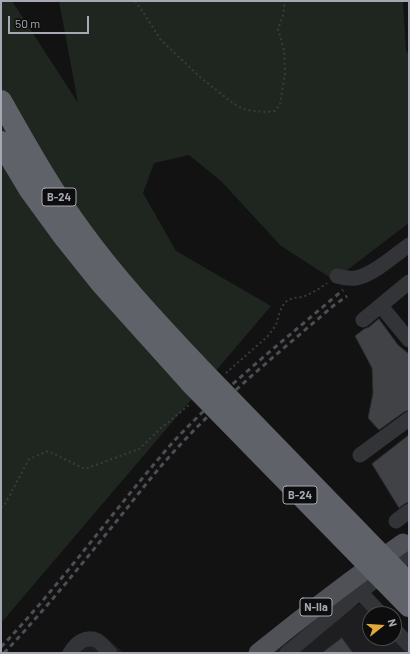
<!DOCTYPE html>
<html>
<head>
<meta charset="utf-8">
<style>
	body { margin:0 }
	#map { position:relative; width:410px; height:654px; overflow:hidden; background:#121213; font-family:Barlow,sans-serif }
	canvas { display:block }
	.frame { position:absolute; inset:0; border:2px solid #a4a9b3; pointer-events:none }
	.north { position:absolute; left:362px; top:606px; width:40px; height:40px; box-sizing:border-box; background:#0d0d0e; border:1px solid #494b50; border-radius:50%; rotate:73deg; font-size:11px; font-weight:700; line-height:16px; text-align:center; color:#a4a9b3 }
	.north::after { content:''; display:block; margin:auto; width:14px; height:18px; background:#e3a93a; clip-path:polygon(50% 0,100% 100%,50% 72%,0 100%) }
	.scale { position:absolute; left:8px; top:16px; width:81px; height:18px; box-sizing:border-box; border:2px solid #a4a9b3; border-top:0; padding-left:5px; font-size:12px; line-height:14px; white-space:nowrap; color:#a4a9b3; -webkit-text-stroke:3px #0d0d0e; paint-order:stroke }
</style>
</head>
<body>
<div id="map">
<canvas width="410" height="654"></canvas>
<div class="frame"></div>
<div class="north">N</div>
<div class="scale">50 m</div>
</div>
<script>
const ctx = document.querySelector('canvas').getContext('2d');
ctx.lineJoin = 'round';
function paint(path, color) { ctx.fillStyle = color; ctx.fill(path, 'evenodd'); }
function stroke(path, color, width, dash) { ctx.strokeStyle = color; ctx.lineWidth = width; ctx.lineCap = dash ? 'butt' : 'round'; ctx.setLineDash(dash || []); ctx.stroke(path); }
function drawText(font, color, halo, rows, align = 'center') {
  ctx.font = font + ' Barlow,sans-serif'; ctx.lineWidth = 4; ctx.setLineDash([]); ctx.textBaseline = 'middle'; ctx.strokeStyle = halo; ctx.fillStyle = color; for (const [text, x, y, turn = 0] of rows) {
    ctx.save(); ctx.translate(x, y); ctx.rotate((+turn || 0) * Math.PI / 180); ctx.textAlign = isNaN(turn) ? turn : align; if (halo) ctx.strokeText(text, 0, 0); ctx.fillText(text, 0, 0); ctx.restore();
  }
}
const built = new Path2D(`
	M 373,597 L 388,614 L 370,614 L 370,638 L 394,638 L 394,620 L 409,636 L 409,653 L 267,653 Z
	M 95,631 L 107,638 L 124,653 L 60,653 L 75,637 Z`);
const green = new Path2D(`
	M 1,1 L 12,1 L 78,103 L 59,1 L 403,1 L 406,51 L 409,55 L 409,223 L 334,280 L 281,246 L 221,181 L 189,155 L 154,163 L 143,193 L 176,251 L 271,306 L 1,623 Z`);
const building = new Path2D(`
	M 379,319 L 398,345 L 409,354 L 409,410 L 404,412 L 379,430 L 368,418 L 373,393 L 372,368 L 355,336 L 364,329 L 369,327 Z
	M 409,435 L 409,502 L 404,504 L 399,508 L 372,464 Z
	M 342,638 L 353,653 L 322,653 Z`);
const path = new Path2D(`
	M 135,1 L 143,12 L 160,39 L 200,77 L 230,101 L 241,108 L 252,111 L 267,112 L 275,111 L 280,105 L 282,91 L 285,74 L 284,50 L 278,29 L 283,15 L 285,1
	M 226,373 L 268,336 L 276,325 L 280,311 L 285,302 L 293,298 L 303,297 L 317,290 L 327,283
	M 1,507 L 4,506 L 29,459 L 48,451 L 85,469 L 139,449 L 160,429 L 189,405`);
const minor = new Path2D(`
	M 337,276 C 344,278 349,279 356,278 C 373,275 395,255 409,245
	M 381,306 L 409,340
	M 363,320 L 409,282
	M 360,455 L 409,419
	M 396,521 L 409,511
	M 360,592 L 381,614
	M 394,629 L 409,645
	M 70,653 C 76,643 86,635 98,641 C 102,644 106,649 110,653
	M 287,653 L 360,592 L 409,555`);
const major = new Path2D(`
	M 258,653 C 305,615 353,578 403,543`);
const highway = new Path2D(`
	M 1,101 C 26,145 51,190 81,231 C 117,281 160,326 202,371
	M 1,142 L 30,190 L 65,238 L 101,283 L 191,383`);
const rail = new Path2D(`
	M 1,647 C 63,582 115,508 174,441 C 205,408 239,378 274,348 C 297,329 320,309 343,290
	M 4,653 C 47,608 85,560 124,512 C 142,489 160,466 180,445 C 227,394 281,351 333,306 L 347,296`);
const highwayBridge = new Path2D(`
	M 202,371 L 409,584
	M 191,383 L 409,606`);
const shields = [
	[59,197,34],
	[300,495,34],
	[316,607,32]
];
const shieldNames = [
	["B-24",59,197],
	["B-24",300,495],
	["N-IIa",316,607]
];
paint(built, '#1e1e20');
paint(green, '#1f261f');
paint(building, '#414246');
stroke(building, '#2c2c2f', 1);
stroke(path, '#393b3f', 2, [2, 3]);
stroke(minor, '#333438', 15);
stroke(major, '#4f5157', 19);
stroke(highway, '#606269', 22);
stroke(rail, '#4c4e53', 3, [5, 4]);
stroke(highwayBridge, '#606269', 22);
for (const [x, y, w] of shields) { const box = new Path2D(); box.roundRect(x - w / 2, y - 9, w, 18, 3); ctx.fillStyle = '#0d0d0e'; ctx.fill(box); stroke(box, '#a4a9b3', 1); }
drawText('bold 11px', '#a4a9b3', null, shieldNames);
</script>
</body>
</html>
